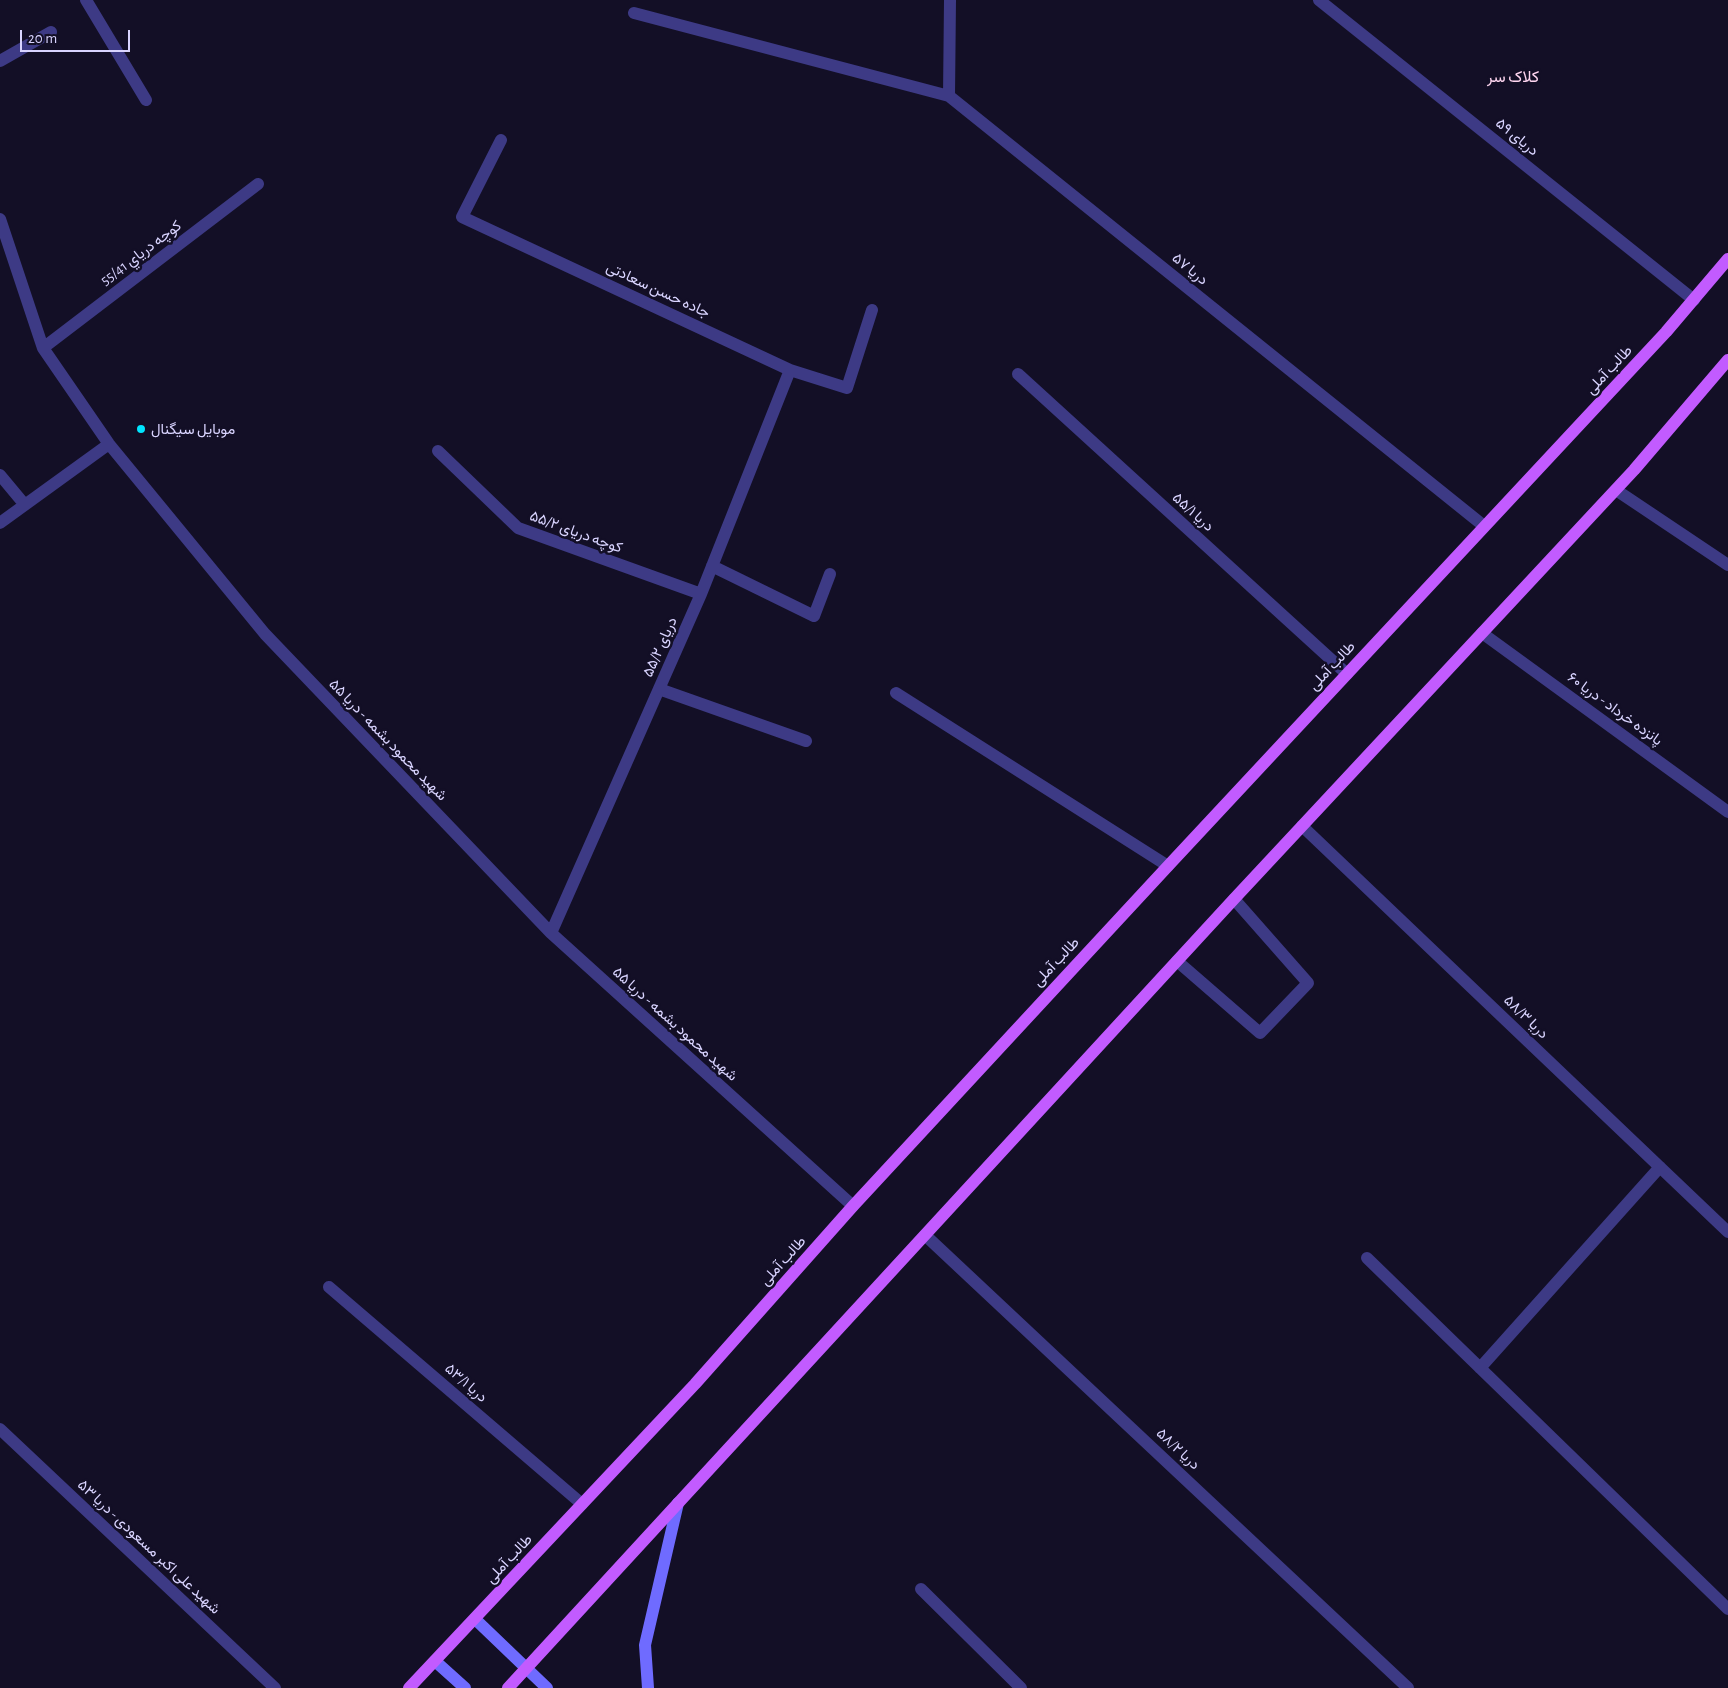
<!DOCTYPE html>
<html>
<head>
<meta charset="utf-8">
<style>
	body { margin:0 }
	#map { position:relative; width:1728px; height:1688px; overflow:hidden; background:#130f26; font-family:"Alegreya Sans",sans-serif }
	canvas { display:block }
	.scale { position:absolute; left:20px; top:30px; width:110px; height:22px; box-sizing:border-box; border:2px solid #d9d4ff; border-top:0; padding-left:6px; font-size:15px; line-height:18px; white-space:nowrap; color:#d9d4ff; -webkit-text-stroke:4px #130f26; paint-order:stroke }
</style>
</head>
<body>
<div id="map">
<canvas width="1728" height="1688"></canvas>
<div class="scale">20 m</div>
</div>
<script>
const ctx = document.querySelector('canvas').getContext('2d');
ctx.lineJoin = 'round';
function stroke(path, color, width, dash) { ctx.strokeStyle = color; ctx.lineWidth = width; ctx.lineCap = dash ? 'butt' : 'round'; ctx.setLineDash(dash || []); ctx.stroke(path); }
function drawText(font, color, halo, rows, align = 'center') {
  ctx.font = font + ' "Alegreya Sans",Vazirmatn,sans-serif'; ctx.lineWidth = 5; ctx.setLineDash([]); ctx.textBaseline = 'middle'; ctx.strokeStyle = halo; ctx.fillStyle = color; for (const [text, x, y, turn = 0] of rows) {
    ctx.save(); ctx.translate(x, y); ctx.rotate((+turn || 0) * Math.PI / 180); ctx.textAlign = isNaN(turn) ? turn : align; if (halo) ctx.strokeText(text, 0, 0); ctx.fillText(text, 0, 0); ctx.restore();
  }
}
const service = new Path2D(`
	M 1177,961 L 1260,1033 L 1308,983 L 1234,899`);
const minor = new Path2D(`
	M 86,0 L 146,100
	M 950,0 L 949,96 L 1484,526
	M 1319,0 L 1694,300
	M 634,13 L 949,96
	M 0,61 L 51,32
	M 501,140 L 462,217 L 790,370 L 847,388 L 872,310
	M 0,219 L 43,348 L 109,444 L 265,634 L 551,933 L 853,1206
	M 43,348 L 258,184
	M 1018,374 L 1347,674
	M 438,451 L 518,528 L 701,594
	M 0,475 L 25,505
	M 1616,490 L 1728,565
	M 0,523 L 109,444
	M 712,566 L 814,616 L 830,574
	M 1482,633 L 1728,812
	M 659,689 L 806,741
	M 896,693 L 1168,866
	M 1302,826 L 1728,1232
	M 551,933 L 701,594 L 790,370
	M 925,1235 L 1408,1688
	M 1367,1258 L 1728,1609
	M 329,1287 L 582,1504
	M 1480,1368 L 1660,1167
	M 0,1429 L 275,1688
	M 921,1589 L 1021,1688`);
const secondary = new Path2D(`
	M 475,1619 L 547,1688
	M 435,1661 L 465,1688
	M 648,1688 L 645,1645 L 678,1503`);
const primary = new Path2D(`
	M 409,1688 L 695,1384 L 853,1206 L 1168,866 L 1666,332 L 1728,259
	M 508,1688 L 1234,899 L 1634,470 L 1728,360`);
const markers = [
	[141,429,5,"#00e5ff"]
];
const streetNames = [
	["دریای ۵۹",1517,137,39],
	["كوچه درياي 55/41",141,253,-37],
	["دریا ۵۷",1190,269,39],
	["جاده حسن سعادتی",658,290,25],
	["طالب آملی",1609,370,-47],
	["دریا ۵۵/۱",1193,512,42],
	["کوچه دریای ۵۵/۲",576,532,20],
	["دریای ۵۵/۲",660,647,-66],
	["طالب آملی",1332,666,-47],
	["پانزده خرداد - دریا ۶۰",1615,709,36],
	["شهید محمود بشمه - دریا ۵۵",388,740,46],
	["طالب آملی",1056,962,-47],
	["دریا ۵۸/۳",1526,1017,44],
	["شهید محمود بشمه - دریا ۵۵",675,1024,42],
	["طالب آملی",783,1261,-48],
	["دریا ۵۳/۱",466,1383,41],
	["دریا ۵۸/۲",1178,1449,43],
	["شهید علی اکبر مسعودی - دریا ۵۳",149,1547,43],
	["طالب آملی",509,1559,-47]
];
const poiNames = [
	["موبایل سیگنال",151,429]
];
const neighbourhoodNames = [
	["کلاک سر",1513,77]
];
stroke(service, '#3d3a85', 12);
stroke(minor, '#3d3a85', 12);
stroke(secondary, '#6f6bff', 12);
stroke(primary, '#c25bff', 12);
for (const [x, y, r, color] of markers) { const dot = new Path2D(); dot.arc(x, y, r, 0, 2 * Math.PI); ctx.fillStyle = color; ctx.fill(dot); stroke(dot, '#130f26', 2); }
drawText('15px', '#d9d4ff', '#130f26', streetNames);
drawText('15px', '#d9d4ff', '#130f26', poiNames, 'left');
drawText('16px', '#ffd6f0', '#130f26', neighbourhoodNames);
</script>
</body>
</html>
